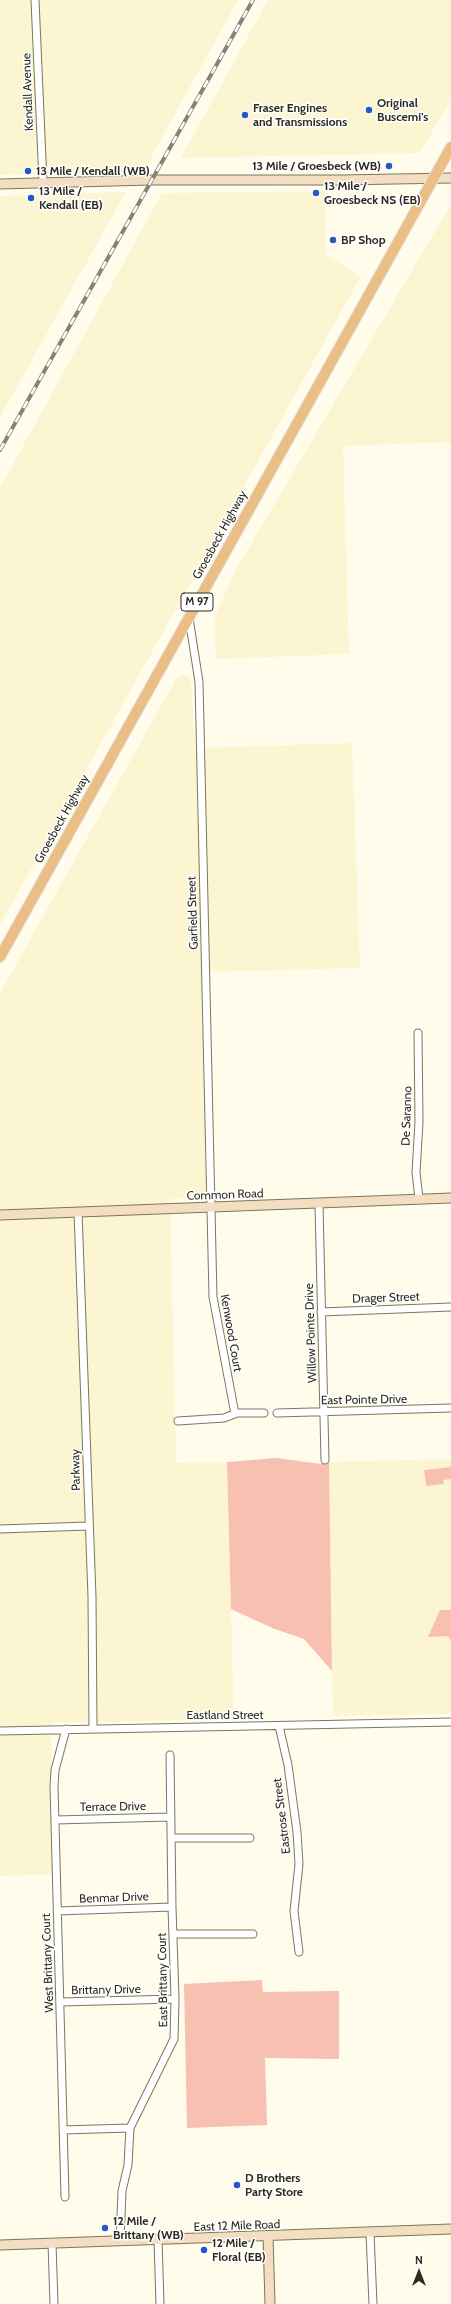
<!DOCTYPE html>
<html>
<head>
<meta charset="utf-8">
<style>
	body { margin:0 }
	#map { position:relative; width:451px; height:2304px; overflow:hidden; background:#fffceb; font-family:Cabin,sans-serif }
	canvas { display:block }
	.north { position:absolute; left:399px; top:2252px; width:40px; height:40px; -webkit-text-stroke:3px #fff; paint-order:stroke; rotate:0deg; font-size:11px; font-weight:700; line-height:16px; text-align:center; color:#2d2c21 }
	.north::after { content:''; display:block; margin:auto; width:14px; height:18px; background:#2d2c21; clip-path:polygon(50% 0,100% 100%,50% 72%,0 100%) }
</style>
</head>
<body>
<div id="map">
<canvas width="451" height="2304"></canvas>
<div class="north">N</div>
</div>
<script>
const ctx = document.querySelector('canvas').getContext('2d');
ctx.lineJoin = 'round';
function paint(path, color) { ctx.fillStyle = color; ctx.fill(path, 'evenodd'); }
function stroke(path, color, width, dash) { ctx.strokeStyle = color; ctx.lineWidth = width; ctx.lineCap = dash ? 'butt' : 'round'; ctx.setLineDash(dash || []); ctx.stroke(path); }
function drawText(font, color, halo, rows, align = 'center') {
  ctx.font = font + ' Cabin,sans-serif'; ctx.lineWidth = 3; ctx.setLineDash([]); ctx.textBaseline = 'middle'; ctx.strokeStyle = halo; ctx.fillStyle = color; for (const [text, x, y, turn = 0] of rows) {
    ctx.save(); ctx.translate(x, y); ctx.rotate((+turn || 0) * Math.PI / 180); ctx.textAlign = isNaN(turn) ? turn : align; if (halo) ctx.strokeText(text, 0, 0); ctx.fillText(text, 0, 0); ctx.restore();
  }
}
const built = new Path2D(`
	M 0,0 L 238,0 L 143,172 L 0,175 Z
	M 268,0 L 451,0 L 451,99 L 420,153 L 181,158 Z
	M 325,191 L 326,255 L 361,276 L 0,925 L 0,488 L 162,193 Z
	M 126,192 L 0,417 L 0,196 Z
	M 451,204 L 451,442 L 343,446 L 349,654 L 216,659 L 214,619 L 234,573 Z
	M 182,675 L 190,677 L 191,681 L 195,748 L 352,743 L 360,968 L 202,972 L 209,1190 L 202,1198 L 170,1199 L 176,1463 L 227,1462 L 234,1719 L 51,1723 L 53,1874 L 0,1876 L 0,993 L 176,679 Z
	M 451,1459 L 451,1714 L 333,1716 L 329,1462 Z`);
const green = new Path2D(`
	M 276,1458 L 321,1464 L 329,1462 L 332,1671 L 304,1639 L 272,1628 L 231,1609 L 227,1462 Z
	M 451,1467 L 451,1479 L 443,1480 L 444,1484 L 426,1486 L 424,1470 Z
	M 440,1610 L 451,1610 L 451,1641 L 448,1636 L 428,1637 Z
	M 262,1980 L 263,1992 L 339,1991 L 339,2059 L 265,2058 L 267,2125 L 187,2128 L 184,1984 Z`);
const street = new Path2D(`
	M 35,0 L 43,182
	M 189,618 L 199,682 L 213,1297 L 235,1414
	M 418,1033 L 419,1122 L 416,1172 L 419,1199
	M 319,1205 L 325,1460
	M 78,1212 L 92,1597 L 93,1728
	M 321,1312 L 451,1307
	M 277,1413 L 451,1408
	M 178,1421 L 224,1418 L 237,1413 L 264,1413
	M 0,1529 L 88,1526
	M 279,1726 L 288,1765 L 297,1832 L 299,1864 L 294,1911 L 299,1952
	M 0,1731 L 451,1722
	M 55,1820 L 171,1817
	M 171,1838 L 250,1838
	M 57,1911 L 172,1907
	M 174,1934 L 253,1934
	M 61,2002 L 175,1999
	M 63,2130 L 130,2128
	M 65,2197 L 54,1786 L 55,1770 L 66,1729
	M 370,2233 L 373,2304
	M 158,2240 L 160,2304
	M 120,2241 L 122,2191 L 128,2165 L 130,2128 L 174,2039 L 175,1999 L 172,1907 L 170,1755
	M 52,2243 L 54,2304`);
const secondary = new Path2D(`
	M 0,184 L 151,180 L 341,180 L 451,178
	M 0,1215 L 451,1198
	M 268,2236 L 270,2304
	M 0,2245 L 451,2229`);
const primary = new Path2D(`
	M 0,957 L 451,147`);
const rail = new Path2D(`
	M 0,450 L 253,0`);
const markers = [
	[369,110,4,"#2658c5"],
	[245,115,4,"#2658c5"],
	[389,166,4,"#2658c5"],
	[28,171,4,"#2658c5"],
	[316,193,4,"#2658c5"],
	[31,198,4,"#2658c5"],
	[333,240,4,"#2658c5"],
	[237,2185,4,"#2658c5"],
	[105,2228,4,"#2658c5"],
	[204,2250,4,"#2658c5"]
];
const shields = [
	[197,602,32]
];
const shieldNames = [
	["M 97",197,602]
];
const streetNames = [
	["Kendall Avenue",28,92,-92],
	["Groesbeck Highway",220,535,-61],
	["Groesbeck Highway",62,819,-61],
	["Garfield Street",193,913,-92],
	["De Saranno",407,1116,-88],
	["Common Road",225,1195,-2],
	["Drager Street",386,1298,-2],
	["Kenwood Court",231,1333,80],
	["Willow Pointe Drive",311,1333,-92],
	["East Pointe Drive",364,1400,-1],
	["Parkway",76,1470,-91],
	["Eastland Street",225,1715],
	["Terrace Drive",113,1807,-1],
	["Eastrose Street",282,1816,-97],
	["Benmar Drive",114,1898,-2],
	["West Brittany Court",48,1963,-92],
	["East Brittany Court",163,1980,-91],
	["Brittany Drive",106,1990,-1],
	["East 12 Mile Road",237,2226,-2]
];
const poiNames = [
	["Original",377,103],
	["Buscemi's",377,117],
	["Fraser Engines",253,108],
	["and Transmissions",253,122],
	["13 Mile / Groesbeck (WB)",381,166,"right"],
	["13 Mile / Kendall (WB)",36,171],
	["13 Mile /",324,186],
	["Groesbeck NS (EB)",324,200],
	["13 Mile /",39,191],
	["Kendall (EB)",39,205],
	["BP Shop",341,240],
	["D Brothers",245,2178],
	["Party Store",245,2192],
	["12 Mile /",113,2221],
	["Brittany (WB)",113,2235],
	["12 Mile /",212,2243],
	["Floral (EB)",212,2257]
];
paint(built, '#fbf6d1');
paint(green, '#f7c0b1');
stroke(street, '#7a775d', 9);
stroke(secondary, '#7a775d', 11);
stroke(primary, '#e2e1e0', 12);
stroke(street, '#fff', 7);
stroke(secondary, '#f4dec2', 9);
stroke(primary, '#eabe85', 10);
stroke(rail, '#858375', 4);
stroke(rail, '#fff', 2.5, [8]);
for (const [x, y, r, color] of markers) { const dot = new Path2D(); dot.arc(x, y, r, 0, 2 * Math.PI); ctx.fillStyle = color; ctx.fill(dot); stroke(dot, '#fff', 1.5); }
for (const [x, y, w] of shields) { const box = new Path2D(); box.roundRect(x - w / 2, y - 9, w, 18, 3); ctx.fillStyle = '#fff'; ctx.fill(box); stroke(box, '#2d2c21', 1); }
drawText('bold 11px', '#2d2c21', null, shieldNames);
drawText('12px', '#2d2c21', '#fff', streetNames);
drawText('bold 12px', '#2d2c21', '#fff', poiNames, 'left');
</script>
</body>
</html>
